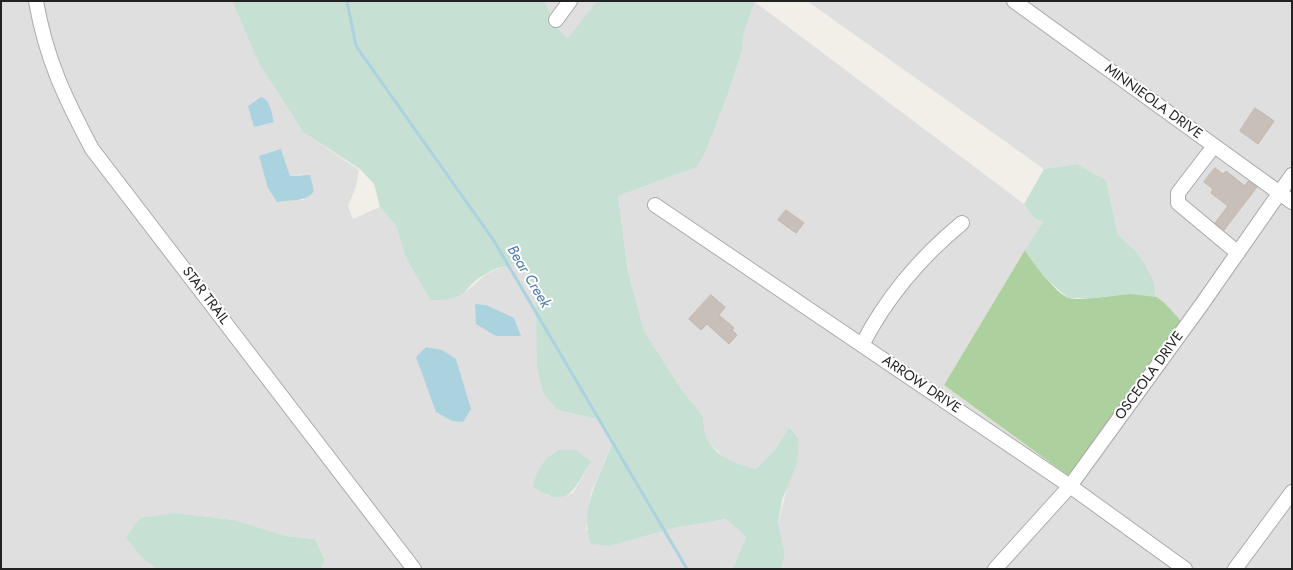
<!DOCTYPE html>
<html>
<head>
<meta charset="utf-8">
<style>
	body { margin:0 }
	#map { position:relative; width:1293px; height:570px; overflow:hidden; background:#f2efe9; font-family:Jost,sans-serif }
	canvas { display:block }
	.frame { position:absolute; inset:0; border:2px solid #222; pointer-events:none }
</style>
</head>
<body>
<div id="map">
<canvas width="1293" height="570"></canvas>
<div class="frame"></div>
</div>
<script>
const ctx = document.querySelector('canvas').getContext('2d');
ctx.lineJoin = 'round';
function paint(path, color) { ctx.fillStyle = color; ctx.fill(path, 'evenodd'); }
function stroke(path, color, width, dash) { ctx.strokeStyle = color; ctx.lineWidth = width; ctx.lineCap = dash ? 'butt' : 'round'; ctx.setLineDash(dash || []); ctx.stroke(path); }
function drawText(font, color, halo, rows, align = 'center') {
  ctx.font = font + ' Jost,sans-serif'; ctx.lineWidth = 4; ctx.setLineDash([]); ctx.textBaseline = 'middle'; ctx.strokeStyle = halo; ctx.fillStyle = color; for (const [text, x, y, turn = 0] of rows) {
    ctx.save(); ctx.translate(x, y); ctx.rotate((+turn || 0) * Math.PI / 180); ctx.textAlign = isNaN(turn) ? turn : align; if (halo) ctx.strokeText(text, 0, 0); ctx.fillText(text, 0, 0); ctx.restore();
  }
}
const residential = new Path2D(`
	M 1,1 L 30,1 L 37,37 L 58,97 L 87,151 L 407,569 L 321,569 L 325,558 L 315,539 L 286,536 L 235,520 L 175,513 L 143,559 L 157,569 L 1,569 Z
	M 42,1 L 232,1 L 258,62 L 303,132 L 359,170 L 356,187 L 348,206 L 353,219 L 380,207 L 396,226 L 406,258 L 430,300 L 468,290 L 486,274 L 505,266 L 525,263 L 536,301 L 537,326 L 558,410 L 601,420 L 613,441 L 591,493 L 586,529 L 610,546 L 674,528 L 726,519 L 746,537 L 733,567 L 729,569 L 421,569 L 97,146 L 69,93 L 48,35 ZM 281,149 L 290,176 L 303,174 L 304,200 L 287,200 ZM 591,462 L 573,493 L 562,497 L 545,495 Z
	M 544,1 L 597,1 L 567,40 L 557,27 Z
	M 807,1 L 1292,1 L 1292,165 L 1183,323 L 1156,297 L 1154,282 L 1135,250 L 1118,235 L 1106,180 L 1077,164 L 1044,169 Z
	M 755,2 L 1024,204 L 1034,218 L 1043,222 L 944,385 L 1070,477 L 988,569 L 781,569 L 785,554 L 778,524 L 799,439 L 789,427 L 776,448 L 756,469 L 731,463 L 709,443 L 703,429 L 703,416 L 682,390 L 644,331 L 628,271 L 618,196 L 697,167 L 705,153 L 727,97 L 742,51 L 743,34 Z
	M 1292,184 L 1292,569 L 1002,569 Z`);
const forest = new Path2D(`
	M 1025,250 C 1033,262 1056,294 1069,298 C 1091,303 1141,286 1158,298 C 1167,304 1175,315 1183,323 L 1070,477 L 944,385 Z`);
const wetland = new Path2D(`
	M 232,1 L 544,1 L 557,27 L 567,39 L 597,1 L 755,2 L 743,34 L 742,51 L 727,97 L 705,153 L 697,167 L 618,196 L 628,271 L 644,331 L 682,390 L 703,416 C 702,450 727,462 756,469 L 776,448 L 789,427 L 799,439 L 797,464 L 782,500 L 778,523 L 785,554 L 781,569 L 729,569 L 733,567 L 746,537 L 726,519 L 674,528 L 610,546 L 591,544 C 578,508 601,475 613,441 L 601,420 L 558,410 L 543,393 L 537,366 L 536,301 L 525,263 C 512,265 499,266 487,273 C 460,288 470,301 430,300 L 406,258 L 396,226 L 380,207 L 374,184 L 360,169 L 303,132 L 258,62 Z
	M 1077,164 L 1106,180 L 1118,235 L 1135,250 L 1145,265 L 1154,282 L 1156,297 L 1130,294 L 1094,298 L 1068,298 L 1044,277 L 1025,250 L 1043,222 L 1034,218 L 1024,204 L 1044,169 Z
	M 559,450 L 576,450 L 591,462 C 573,489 570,511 533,487 C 537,469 543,459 559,450 Z
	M 175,513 L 235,520 L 286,536 L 315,539 L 325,559 L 321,569 L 157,569 L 143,559 L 126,537 L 140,518 Z`);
const water = new Path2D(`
	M 261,97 C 272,101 271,113 274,122 L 254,127 L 248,106 Z
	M 281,149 L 290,176 L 310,175 L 314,191 C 306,203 291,199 277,202 L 268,188 L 259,156 Z
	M 475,304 L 486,305 L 514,318 L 521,336 L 496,336 L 476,324 Z
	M 426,347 L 442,350 L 456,359 L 471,409 L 463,422 L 452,421 L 436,412 L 416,357 Z`);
const stream = new Path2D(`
	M 347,1 L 356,46 L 494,241 L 687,569`);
const building = new Path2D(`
	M 1255,108 L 1274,121 L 1258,144 L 1240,131 Z
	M 1215,168 L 1223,174 L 1226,171 L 1245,186 L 1248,181 L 1257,187 L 1224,230 L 1215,223 L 1228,206 L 1211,193 L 1213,189 L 1204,182 Z
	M 786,210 L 804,223 L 796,233 L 778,220 Z
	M 711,295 L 725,307 L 719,315 L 734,328 L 732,330 L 737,335 L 729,344 L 707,324 L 701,330 L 689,319 Z`);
const minor = new Path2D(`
	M 36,1 C 46,59 65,98 92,149 L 414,569
	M 1014,1 L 1292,202
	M 556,20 L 570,1
	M 1214,146 L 1178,193 L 1178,203 L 1238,253
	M 655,205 L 1070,486 L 1185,569
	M 862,345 C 886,298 922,256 962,223
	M 995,569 L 1070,486 L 1202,304 L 1292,175
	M 1235,569 L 1292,492`);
const streetNames = [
	["MINNIEOLA DRIVE",1153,102,36],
	["STAR TRAIL",205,296,53],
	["OSCEOLA DRIVE",1150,376,-54],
	["ARROW DRIVE",921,385,34]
];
const waterNames = [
	["Bear Creek",528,277,59]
];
paint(residential, '#e0dfdf');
paint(forest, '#add19e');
paint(wetland, '#c6e0d4');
paint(water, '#aad3df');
stroke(stream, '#aad3df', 3);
paint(building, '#c7bfb8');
stroke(building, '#c4b6ab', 1);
stroke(minor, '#a9a9a9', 16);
stroke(minor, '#fff', 14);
drawText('14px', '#222', '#fff', streetNames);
drawText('italic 15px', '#4a7aab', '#fff', waterNames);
</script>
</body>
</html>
